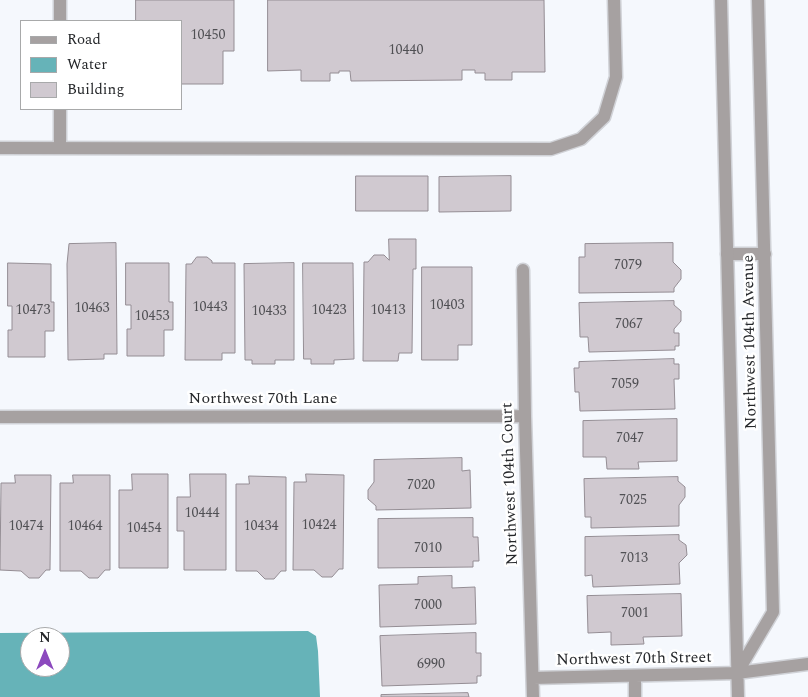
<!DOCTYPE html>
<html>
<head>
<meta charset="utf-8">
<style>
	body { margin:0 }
	#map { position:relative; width:808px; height:697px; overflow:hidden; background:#f5f8fd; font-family:Spectral,serif }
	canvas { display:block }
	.legend { position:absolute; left:20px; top:20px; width:162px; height:90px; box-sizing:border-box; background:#fff; border:1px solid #a8a9aa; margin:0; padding:6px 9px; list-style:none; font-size:15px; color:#25272a }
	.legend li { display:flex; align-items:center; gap:10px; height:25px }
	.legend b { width:25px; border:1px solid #a8a9aa }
	.north { position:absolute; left:20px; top:627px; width:50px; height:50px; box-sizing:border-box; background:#fff; border:1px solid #a8a9aa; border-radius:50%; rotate:0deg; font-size:14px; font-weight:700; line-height:20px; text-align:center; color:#25272a }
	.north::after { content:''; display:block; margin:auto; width:18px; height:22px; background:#8c49be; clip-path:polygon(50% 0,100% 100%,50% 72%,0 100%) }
</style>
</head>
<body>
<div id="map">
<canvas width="808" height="697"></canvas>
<ul class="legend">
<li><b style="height:6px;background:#a6a1a1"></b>Road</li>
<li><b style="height:14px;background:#66b3b8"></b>Water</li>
<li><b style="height:14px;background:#d0c9d0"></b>Building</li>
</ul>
<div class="north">N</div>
</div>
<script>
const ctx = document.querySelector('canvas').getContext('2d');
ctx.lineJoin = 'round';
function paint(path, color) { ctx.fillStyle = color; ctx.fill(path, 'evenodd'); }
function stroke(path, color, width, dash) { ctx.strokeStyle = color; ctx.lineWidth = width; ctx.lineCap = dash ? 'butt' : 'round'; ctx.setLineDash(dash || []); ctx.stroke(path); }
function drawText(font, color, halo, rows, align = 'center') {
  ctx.font = font + ' Spectral,serif'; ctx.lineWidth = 5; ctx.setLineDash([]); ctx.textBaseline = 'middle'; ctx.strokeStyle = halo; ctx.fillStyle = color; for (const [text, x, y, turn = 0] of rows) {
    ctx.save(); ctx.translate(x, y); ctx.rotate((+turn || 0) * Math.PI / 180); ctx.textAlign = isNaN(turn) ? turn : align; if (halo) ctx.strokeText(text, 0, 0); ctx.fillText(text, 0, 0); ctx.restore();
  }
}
const water = new Path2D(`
	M 308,631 L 316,636 L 318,651 L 320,697 L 0,697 L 0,633 ZM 30,637 L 60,637 L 60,667 L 30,667 Z`);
const building = new Path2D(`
	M 136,0 L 234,0 L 234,51 L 223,51 L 223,84 L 181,84 L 181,21 L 136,21 Z
	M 268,0 L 544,0 L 545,72 L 512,72 L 512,80 L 485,80 L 485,73 L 475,73 L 475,70 L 462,70 L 462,80 L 351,81 L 350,71 L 339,71 L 339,73 L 330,73 L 330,81 L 301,81 L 301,70 L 268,71 Z
	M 356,176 L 428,176 L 428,211 L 356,211 Z
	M 511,176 L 511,211 L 439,212 L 439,177 Z
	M 389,239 L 416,239 L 416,269 L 413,269 L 412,353 L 399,353 L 398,361 L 363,361 L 364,262 L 368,262 L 374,255 L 384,255 L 389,260 Z
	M 116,243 L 117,354 L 104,354 L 104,359 L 68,360 L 67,264 L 69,244 Z
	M 673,243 L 673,262 L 681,270 L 681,279 L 674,288 L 674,292 L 579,293 L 579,257 L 585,257 L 585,244 Z
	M 197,257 L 207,257 L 212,261 L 212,263 L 235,263 L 235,353 L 222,353 L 222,360 L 185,360 L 186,264 L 191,264 Z
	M 8,263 L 51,264 L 51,302 L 54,302 L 54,331 L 45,331 L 45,357 L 8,357 L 8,330 L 12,330 L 12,306 L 8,306 Z
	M 126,263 L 169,263 L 169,302 L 173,302 L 173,330 L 164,330 L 164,356 L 127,356 L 127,329 L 131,329 L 131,305 L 126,305 Z
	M 294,263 L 294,360 L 275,360 L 275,364 L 252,364 L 252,360 L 245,360 L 244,264 Z
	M 303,263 L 353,263 L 354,359 L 334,360 L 334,364 L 311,364 L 311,359 L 304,359 Z
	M 422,267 L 472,267 L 472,345 L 458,345 L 458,360 L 422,360 Z
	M 674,301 L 674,305 L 681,311 L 681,321 L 674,329 L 674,333 L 679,333 L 679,346 L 675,346 L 675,350 L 589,352 L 588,337 L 580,337 L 579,303 Z
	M 674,359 L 674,364 L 679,364 L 679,379 L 674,379 L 675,409 L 580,411 L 579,392 L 575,392 L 574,368 L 579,368 L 579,362 Z
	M 677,419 L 677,461 L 638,462 L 639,469 L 607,469 L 606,457 L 583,457 L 583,421 Z
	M 462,458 L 462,471 L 470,470 L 471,508 L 376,510 L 376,506 L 368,499 L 368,490 L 374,482 L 374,460 Z
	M 132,474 L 168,474 L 168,568 L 119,568 L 119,490 L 132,490 Z
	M 190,474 L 226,474 L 226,570 L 184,570 L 184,531 L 177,531 L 177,497 L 190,497 Z
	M 306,474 L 344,475 L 343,569 L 339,569 L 332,577 L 322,577 L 314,570 L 293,570 L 294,482 L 306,482 Z
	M 15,475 L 51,475 L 50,570 L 46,570 L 39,578 L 29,578 L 21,571 L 0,570 L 1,483 L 15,483 Z
	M 73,475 L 110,475 L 110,570 L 105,570 L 98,578 L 89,578 L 81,571 L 60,571 L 60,483 L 73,483 Z
	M 249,476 L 286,477 L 286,571 L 281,571 L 274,579 L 265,579 L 257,571 L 236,571 L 236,484 L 249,484 Z
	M 678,477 L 678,481 L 685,487 L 685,497 L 679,505 L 679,526 L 591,528 L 591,517 L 585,517 L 584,479 Z
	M 473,518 L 473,537 L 478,537 L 479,561 L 473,561 L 473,567 L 378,568 L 378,519 Z
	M 679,535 L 679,540 L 686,545 L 687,555 L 679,563 L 680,584 L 593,587 L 592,575 L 585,576 L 585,537 Z
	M 452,576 L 452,588 L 475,587 L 476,624 L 380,627 L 379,585 L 418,584 L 418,577 Z
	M 681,594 L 682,636 L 643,637 L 644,644 L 611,645 L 611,632 L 588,633 L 587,596 Z
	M 476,633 L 476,653 L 481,653 L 481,676 L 477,676 L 477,683 L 382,686 L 380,636 Z
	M 468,693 L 469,697 L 381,697 L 381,695 Z`);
const lane = new Path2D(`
	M 60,0 L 60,21
	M 60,109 L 60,148
	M 0,148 L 551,149 L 581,139 L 604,117 L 616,77 L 614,0
	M 727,254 L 765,254`);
const street = new Path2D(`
	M 721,0 L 738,697
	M 523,270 L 525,416 L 533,697
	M 0,417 L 525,416
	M 737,673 L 773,612 L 758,0
	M 635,676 L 635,697
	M 533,678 L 737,673 L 808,664`);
const numberNames = [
	["10450",208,36],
	["10440",406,51],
	["7079",628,266],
	["10403",447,306],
	["10443",210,308],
	["10463",92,309],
	["10473",33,311],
	["10423",329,311],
	["10413",388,311],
	["10433",269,312],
	["10453",152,317],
	["7067",629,325],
	["7059",625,385],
	["7047",630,439],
	["7020",421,486],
	["7025",633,501],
	["10444",202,514],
	["10424",319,526],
	["10474",26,527],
	["10464",85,527],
	["10434",261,527],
	["10454",144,529],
	["7010",428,549],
	["7013",634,559],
	["7000",428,606],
	["7001",635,614],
	["6990",431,665]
];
const streetNames = [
	["Northwest 104th Avenue",751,342,-91],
	["Northwest 70th Lane",263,400],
	["Northwest 104th Court",511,484,-92],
	["Northwest 70th Street",634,660,-1]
];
paint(water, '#66b3b8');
paint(building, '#d0c9d0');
stroke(building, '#948d94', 1);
stroke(lane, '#d0d2d7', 15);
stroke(street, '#d0d2d7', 15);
stroke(lane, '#a6a1a1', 12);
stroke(street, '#a6a1a1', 12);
drawText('14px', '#505054', null, numberNames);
drawText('16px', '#25272a', '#fff', streetNames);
</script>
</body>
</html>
